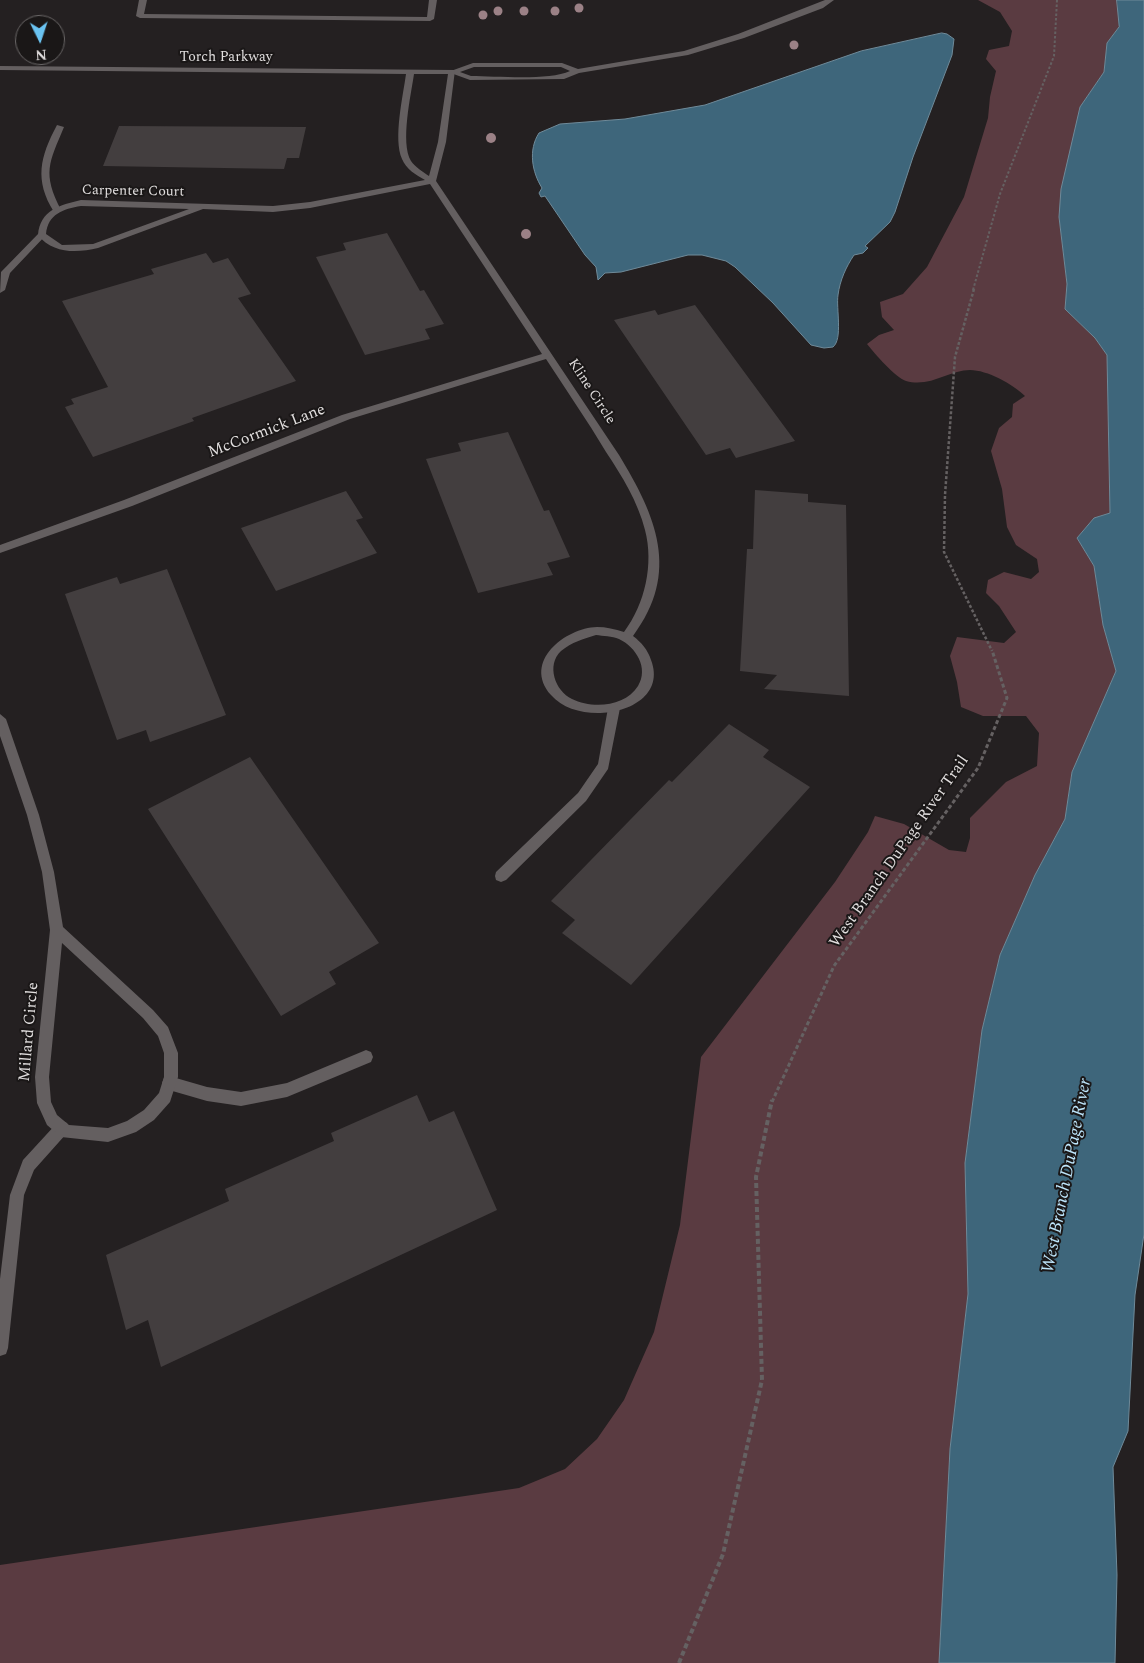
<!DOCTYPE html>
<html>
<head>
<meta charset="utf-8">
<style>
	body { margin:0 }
	#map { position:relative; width:1144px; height:1663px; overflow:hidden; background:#242021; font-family:Spectral,serif }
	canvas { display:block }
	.north { position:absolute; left:15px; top:15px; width:50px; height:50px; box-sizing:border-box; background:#1a1717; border:1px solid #6a6767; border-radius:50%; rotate:176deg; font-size:14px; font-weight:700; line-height:20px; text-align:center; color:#e1dede }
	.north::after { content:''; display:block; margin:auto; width:18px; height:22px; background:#6ac3f1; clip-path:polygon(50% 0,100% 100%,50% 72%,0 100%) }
</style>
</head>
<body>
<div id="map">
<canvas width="1144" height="1663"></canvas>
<div class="north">N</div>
</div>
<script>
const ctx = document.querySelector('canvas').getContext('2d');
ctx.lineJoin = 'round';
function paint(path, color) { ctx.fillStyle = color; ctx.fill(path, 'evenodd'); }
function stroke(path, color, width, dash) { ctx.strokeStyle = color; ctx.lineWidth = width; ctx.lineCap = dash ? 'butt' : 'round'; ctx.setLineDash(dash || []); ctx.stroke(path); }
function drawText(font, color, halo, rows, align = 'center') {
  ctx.font = font + ' Spectral,serif'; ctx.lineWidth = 4; ctx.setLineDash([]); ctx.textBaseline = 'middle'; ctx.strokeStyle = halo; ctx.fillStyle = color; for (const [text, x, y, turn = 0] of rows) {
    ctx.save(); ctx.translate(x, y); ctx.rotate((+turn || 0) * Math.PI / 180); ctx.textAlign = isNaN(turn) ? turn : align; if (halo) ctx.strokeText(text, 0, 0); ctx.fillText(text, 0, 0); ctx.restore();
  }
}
const green = new Path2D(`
	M 978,0 L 1117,0 L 1119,27 L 1107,43 L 1104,72 L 1080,107 L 1059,217 L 1067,284 L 1065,309 L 1095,338 L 1107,355 L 1110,513 L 1094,518 L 1077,538 L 1094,566 L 1103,625 L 1116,671 L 1072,772 L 1065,819 L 1035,875 L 1000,955 L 982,1030 L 965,1163 L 968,1294 L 950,1449 L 939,1663 L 0,1663 L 0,1565 L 519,1488 L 565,1469 L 597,1439 L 624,1400 L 654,1332 L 680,1225 L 701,1057 L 835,882 L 868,832 L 875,816 L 904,824 L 949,850 L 966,852 L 970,838 L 970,818 L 1006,782 L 1037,766 L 1039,733 L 1026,716 L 983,716 L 961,707 L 957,682 L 950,656 L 957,637 L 1004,643 L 1016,632 L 999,606 L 986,593 L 988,580 L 1004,572 L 1031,579 L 1039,572 L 1037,559 L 1016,545 L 1007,527 L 1002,489 L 991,451 L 999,428 L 1012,417 L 1013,404 L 1025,396 C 1013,384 987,370 970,370 C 949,370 930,388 906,381 C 895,377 875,354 867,344 L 879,335 L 894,330 L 882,317 L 880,302 L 903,294 L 927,267 L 964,197 L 988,118 L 990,97 L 996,71 L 986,59 L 989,50 L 1009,46 L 1012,31 L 1000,12 Z`);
const water = new Path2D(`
	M 1117,0 L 1144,0 L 1144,1234 L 1135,1295 L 1128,1431 L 1113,1467 L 1117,1575 L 1115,1663 L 939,1663 L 950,1449 L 968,1294 L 965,1163 L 982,1030 L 1000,955 L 1035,875 L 1065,819 L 1072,772 L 1116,671 L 1103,625 L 1094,566 L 1077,538 L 1094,518 L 1110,513 L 1107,355 L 1095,338 L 1065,309 L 1067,284 L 1059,217 L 1061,189 L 1080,107 L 1104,72 L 1107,43 L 1119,27 Z
	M 942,33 L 947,34 L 954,39 L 952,55 L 913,157 L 895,212 L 890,222 L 865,246 L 868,248 L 863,253 L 854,255 C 846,267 840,280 838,295 C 836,308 843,339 833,347 L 824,348 L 811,345 L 773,303 L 735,267 L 726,261 L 702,255 L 688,255 L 621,272 L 605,273 L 598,280 L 596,267 L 585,255 L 545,196 L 541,197 L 539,193 L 542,188 C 532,172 528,150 539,133 L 560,124 L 625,119 L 705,105 L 861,51 Z`);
const building = new Path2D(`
	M 119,126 L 306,127 L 299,158 L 287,158 L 284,169 L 103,166 Z
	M 387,233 L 420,291 L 424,290 L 444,324 L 425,329 L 430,339 L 365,355 L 316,257 L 346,250 L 343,243 Z
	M 206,253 L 213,263 L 228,258 L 251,294 L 238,298 L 296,381 L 192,418 L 194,421 L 93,457 L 65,407 L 74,404 L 71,399 L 108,387 L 62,301 L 154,274 L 151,269 Z
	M 695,305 L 795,441 L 736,458 L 730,448 L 706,455 L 614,320 L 655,310 L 658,315 Z
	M 508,432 L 544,511 L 549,510 L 570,557 L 547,563 L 553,575 L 478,593 L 426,459 L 461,451 L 458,443 Z
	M 755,490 L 808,494 L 808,502 L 846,505 L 849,696 L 764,689 L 777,675 L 740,671 L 747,549 L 753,549 Z
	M 346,491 L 363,518 L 356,520 L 377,553 L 276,591 L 241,528 Z
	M 167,569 L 226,715 L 150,742 L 146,730 L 117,740 L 65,594 L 117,577 L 120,584 Z
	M 729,724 L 769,750 L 763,757 L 810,787 L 631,985 L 562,933 L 575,920 L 551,901 L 669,780 L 672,782 Z
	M 250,757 L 379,943 L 329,972 L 336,984 L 281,1016 L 148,809 Z
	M 417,1095 L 429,1122 L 454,1111 L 497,1210 L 161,1367 L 148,1320 L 126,1330 L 106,1255 L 229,1201 L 225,1189 L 334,1141 L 331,1133 Z`);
const pathFar3 = new Path2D(`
	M 973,290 L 1000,194 L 1054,56 L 1057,0`);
const pathFar2 = new Path2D(`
	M 974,289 L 955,357 L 945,495 L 944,552 L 992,651`);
const pathFar1 = new Path2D(`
	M 772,1102 L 834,966 L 978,768 L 1007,698 L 992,650`);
const path = new Path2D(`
	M 679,1663 L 723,1554 L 762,1380 L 756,1177 L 772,1100`);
const lane = new Path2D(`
	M 139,0 L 147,0 L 144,14 L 427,17 L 429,0 L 437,0 L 434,19 L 430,21 L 140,18 L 136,16 Z
	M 825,0 L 834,0 L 823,8 L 744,38 L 688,55 L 579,73 L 564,79 L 470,80 L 448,72 L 473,63 L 562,63 L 578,69 L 684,51 L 738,34 ZM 474,67 L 561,67 L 570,71 C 549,81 496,76 471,76 L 460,72 Z
	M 57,125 L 64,127 C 49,163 42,173 61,210 L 57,213 L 54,212 C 34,180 40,157 57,125 Z
	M 39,233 L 46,235 L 10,273 L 5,290 L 0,293 L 1,272 Z
	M 614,703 L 620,708 L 608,769 L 586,801 L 506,880 L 501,882 L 496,880 L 495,876 L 496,872 L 578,793 L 598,764 L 608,708 Z
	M 366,1050 L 371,1052 L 373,1057 L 371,1062 L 287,1097 L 241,1106 L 207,1101 L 169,1090 L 164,1088 L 162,1083 L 164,1078 L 169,1076 L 207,1087 L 241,1092 L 287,1083 Z
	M 62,1121 L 67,1123 L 69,1128 L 67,1133 L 34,1170 L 24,1195 L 8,1348 L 6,1354 L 0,1356 L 0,1279 L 10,1195 L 23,1160 L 57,1123 Z`);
const street = new Path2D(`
	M 0,66 L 455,70 L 446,142 L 436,181 L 619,455 C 656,516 681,572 633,636 C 641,642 648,650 651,660 C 671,712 581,730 551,695 C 522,662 565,628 597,627 C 606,627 615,629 624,632 C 645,604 654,564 645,530 C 638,502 622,476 606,452 C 587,420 566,390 546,359 L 350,419 L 132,506 L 0,553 L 0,545 L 124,500 L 342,415 L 542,354 L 430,184 L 310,208 L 273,212 L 203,209 L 98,248 C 77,253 53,254 38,235 C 40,210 60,205 81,200 L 273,206 L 310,202 L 425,180 C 416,175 406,169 402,159 C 393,139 403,96 406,74 L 0,70 ZM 414,74 L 448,74 L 438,142 L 429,176 C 423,172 415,167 411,161 C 400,143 411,95 414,74 ZM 81,206 L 189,209 L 93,244 L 62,245 L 46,234 C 48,214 63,209 81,206 ZM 596,635 C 603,636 612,636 619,639 C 636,647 649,668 638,686 C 625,707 592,709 572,699 C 555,691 546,665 561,651 C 572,642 583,639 596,635 Z
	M 0,714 L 6,719 L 39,815 L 54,872 L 63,927 L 153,1010 L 168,1027 L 178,1053 L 178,1077 L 170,1102 L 154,1120 L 136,1132 L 108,1142 L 61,1137 L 47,1125 L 37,1103 L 35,1077 L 50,930 L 42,872 L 27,815 L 0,736 ZM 62,943 L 143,1018 L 158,1036 L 164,1053 L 164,1077 L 159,1093 L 144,1110 L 127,1121 L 108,1128 L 69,1125 L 57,1115 L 51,1102 L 49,1077 Z`);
const trees = [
	[579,8,4.5],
	[498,11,4.5],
	[524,11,4.5],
	[555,11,4.5],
	[483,15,4.5],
	[794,45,4.5],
	[491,138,5],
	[526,234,5]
];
const farStreetnames = [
	["Torch Parkway",226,58],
	["Carpenter Court",133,192,1],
	["Kline Circle",591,392,57]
];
const streetNames = [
	["McCormick Lane",267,432,-21],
	["West Branch DuPage River Trail",900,852,-55],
	["Millard Circle",30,1032,-85]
];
const waterNames = [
	["West Branch DuPage River",1068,1176,-79]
];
paint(green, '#5a3b41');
paint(water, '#3e667b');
stroke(water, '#6f8a99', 1);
paint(building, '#433e3f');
stroke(pathFar3, '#656162', 2, [2.5, 2]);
stroke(pathFar2, '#656162', 2.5, [3, 2]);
stroke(pathFar1, '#656162', 3, [4, 2.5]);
stroke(path, '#656162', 4, [5, 3]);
paint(lane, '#645f60');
paint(street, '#645f60');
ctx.fillStyle = '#9b8186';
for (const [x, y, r] of trees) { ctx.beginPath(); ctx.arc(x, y, r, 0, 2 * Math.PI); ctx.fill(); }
drawText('14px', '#e1dede', '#1a1717', farStreetnames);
drawText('16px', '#e1dede', '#1a1717', streetNames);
drawText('italic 18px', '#bee6fc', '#1a1717', waterNames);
</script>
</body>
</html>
